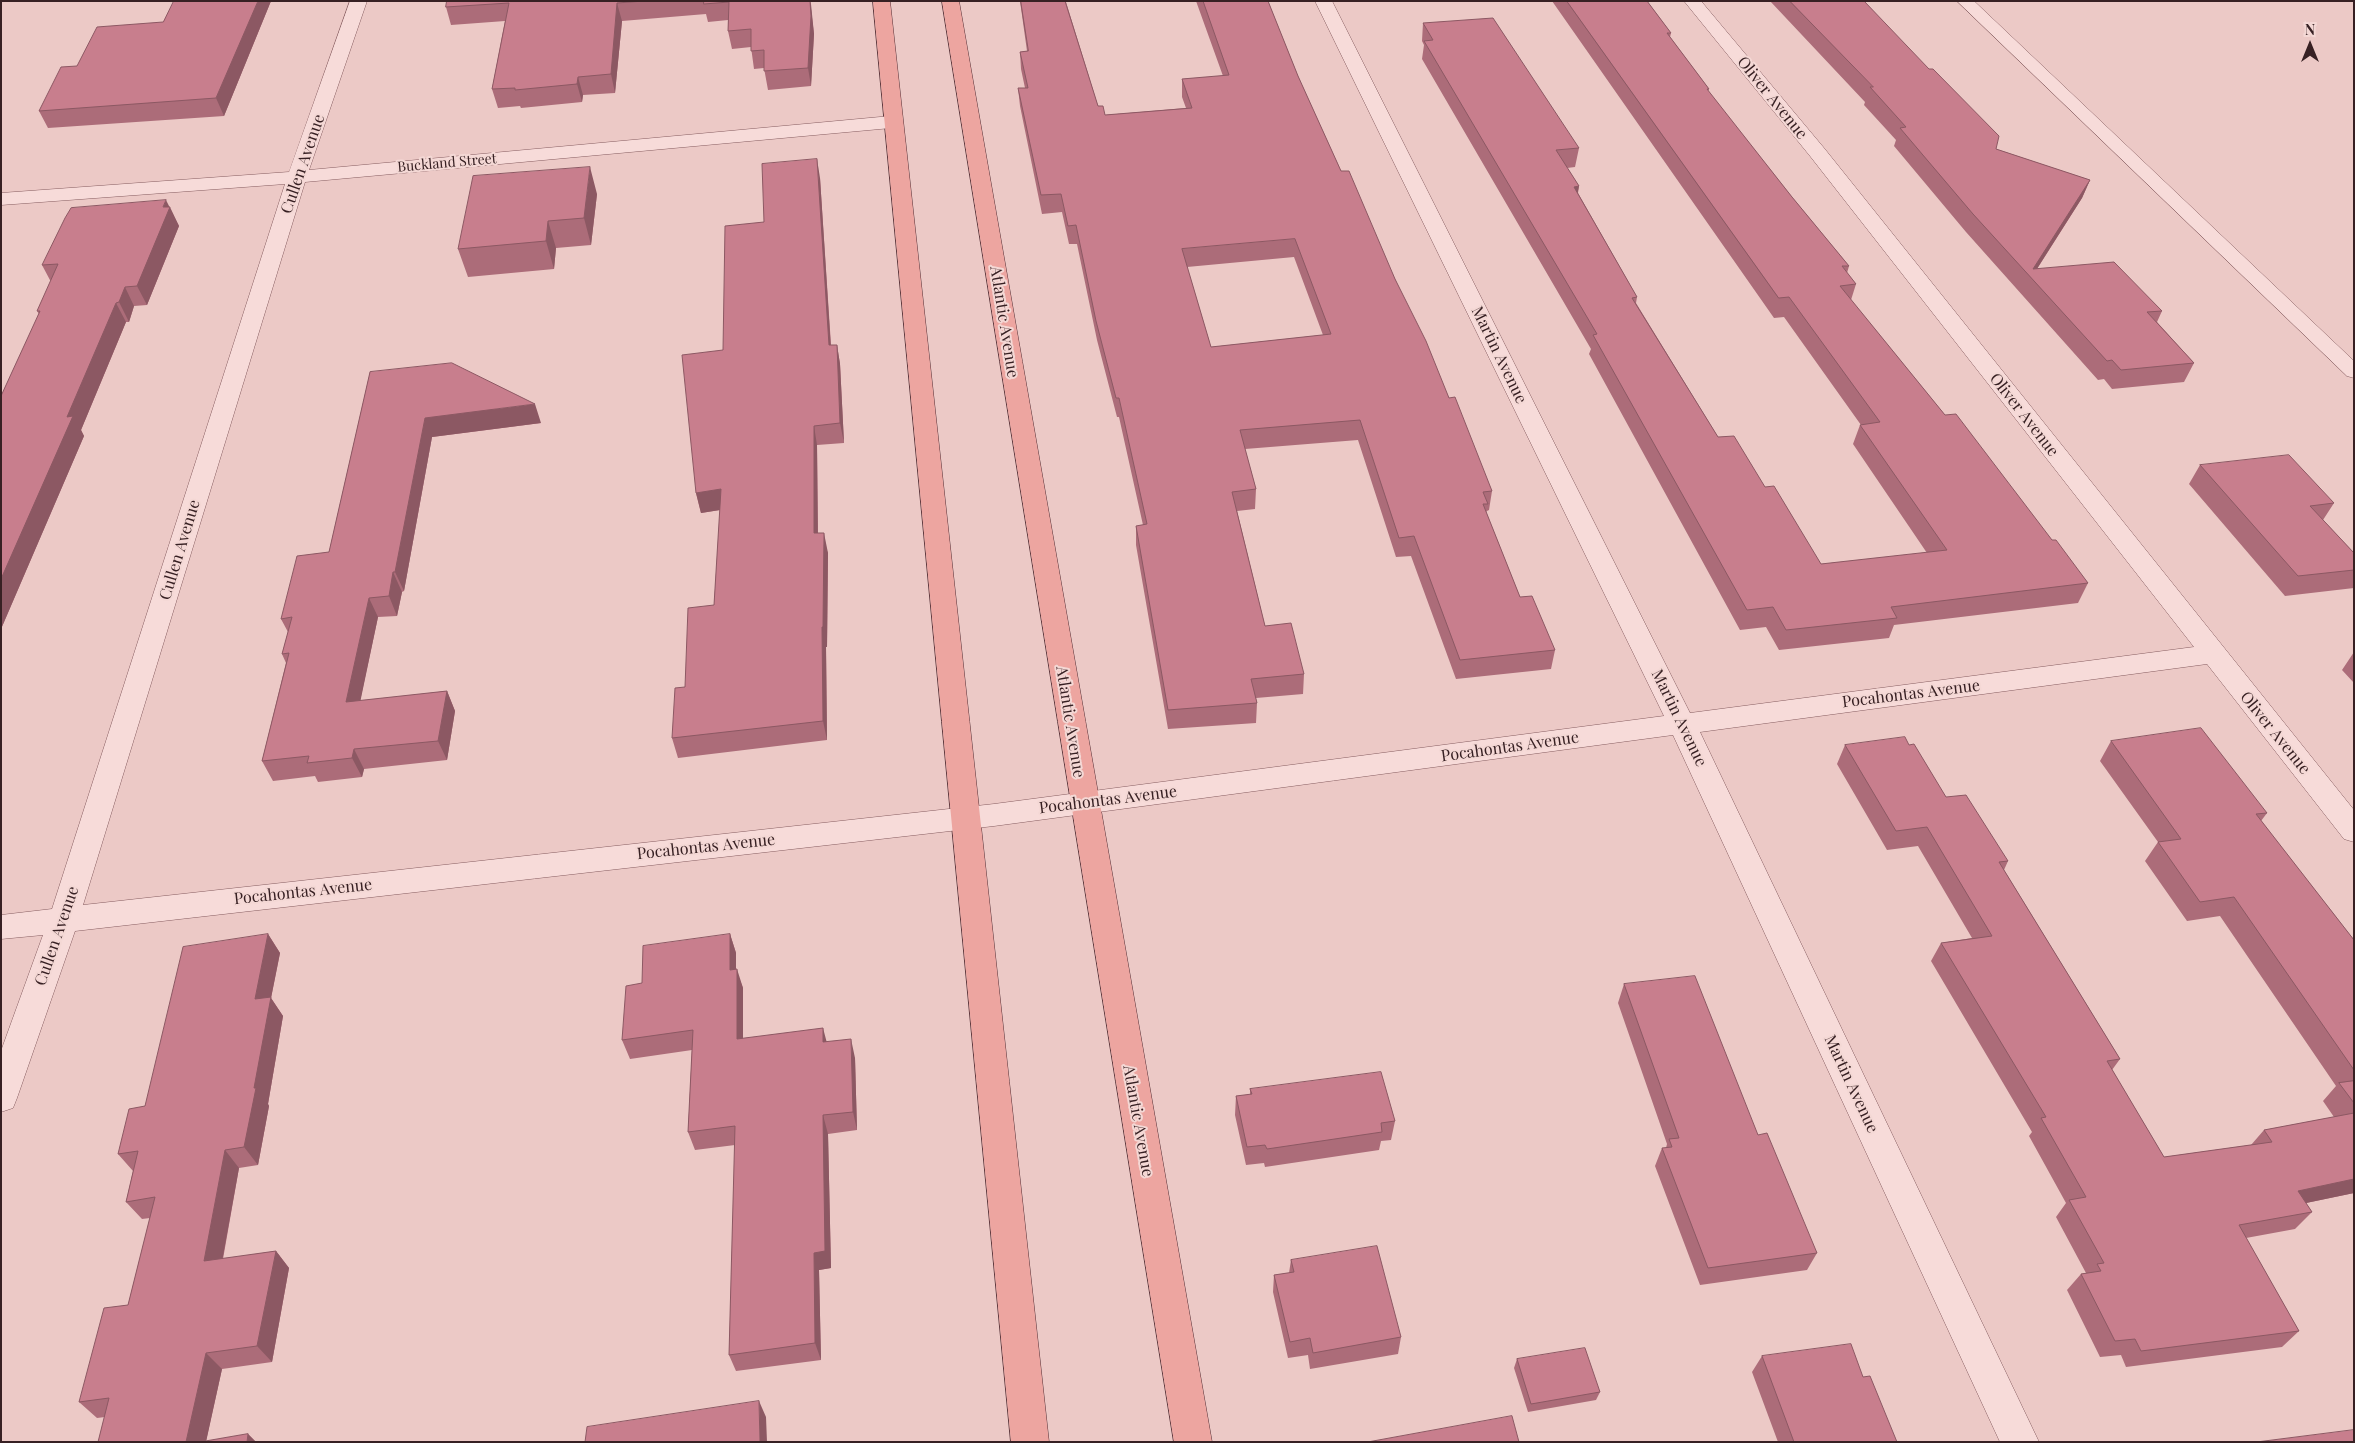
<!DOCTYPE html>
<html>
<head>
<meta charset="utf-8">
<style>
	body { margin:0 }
	#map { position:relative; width:2355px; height:1443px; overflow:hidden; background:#ecc9c6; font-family:"Playfair Display",serif }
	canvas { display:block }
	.frame { position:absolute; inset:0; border:2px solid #372023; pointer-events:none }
	.north { position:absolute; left:2285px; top:20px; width:50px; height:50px; -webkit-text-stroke:4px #f4d8d5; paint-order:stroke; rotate:0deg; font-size:14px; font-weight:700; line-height:20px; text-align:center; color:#372023 }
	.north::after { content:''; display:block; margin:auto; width:18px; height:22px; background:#372023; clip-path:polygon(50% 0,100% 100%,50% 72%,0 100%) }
</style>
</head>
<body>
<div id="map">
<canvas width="2355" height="1443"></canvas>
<div class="frame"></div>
<div class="north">N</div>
</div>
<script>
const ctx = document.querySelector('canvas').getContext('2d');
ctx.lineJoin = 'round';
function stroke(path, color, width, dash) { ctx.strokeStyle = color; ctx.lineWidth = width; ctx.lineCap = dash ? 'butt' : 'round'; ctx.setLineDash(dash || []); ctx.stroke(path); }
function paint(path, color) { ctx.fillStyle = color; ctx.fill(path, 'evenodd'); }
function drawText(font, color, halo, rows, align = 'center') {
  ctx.font = font + ' "Playfair Display",serif'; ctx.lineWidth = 4; ctx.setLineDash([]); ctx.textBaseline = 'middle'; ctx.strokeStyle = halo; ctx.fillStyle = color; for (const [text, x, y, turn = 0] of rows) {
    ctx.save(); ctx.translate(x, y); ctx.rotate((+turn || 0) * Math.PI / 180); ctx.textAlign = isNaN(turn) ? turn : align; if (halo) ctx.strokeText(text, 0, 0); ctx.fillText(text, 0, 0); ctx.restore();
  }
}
const lane = new Path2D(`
	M 1957,1 L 1974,1 L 2354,361 L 2354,378 L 2347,376 Z`);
const street = new Path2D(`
	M 350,1 L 367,1 L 309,170 L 891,116 L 898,118 L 900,122 L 898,126 L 891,128 L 305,182 L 83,905 L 994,804 L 1664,716 L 1315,1 L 1332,1 L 1690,713 L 2194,647 L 1810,156 L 1684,1 L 1701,1 L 1824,148 L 2354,810 L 2354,842 L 2344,839 L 2207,664 L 1700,732 L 2039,1442 L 2000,1442 L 1673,735 L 994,826 L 75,931 L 17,1098 L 13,1108 L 1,1112 L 1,1051 L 43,935 L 1,939 L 1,915 L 52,909 L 285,184 L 1,205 L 1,193 L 289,172 Z`);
const primary = new Path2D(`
	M 873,1 L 890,1 L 1049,1442 L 1011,1442 Z
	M 942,1 L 959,1 L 1212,1442 L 1174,1442 Z`);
const wall = new Path2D(`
	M 271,1 L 224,116 L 48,128 L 39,111 L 77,66 L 163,22 Z
	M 447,1 L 810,1 L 814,34 L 811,86 L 768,90 L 764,68 L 754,69 L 751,47 L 732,49 L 728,31 L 728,20 L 708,22 L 706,14 L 622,21 L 615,93 L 583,95 L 582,102 L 521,108 L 520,106 L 498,108 L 492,89 L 505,21 L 451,25 L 446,7 Z
	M 1020,1 L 1067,1 L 1066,2 L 1098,106 L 1105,115 L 1186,108 L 1182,97 L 1182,79 L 1223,76 L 1196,1 L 1268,1 L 1298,76 L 1341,171 L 1395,279 L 1449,398 L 1492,491 L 1489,510 L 1487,511 L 1486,512 L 1520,597 L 1555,650 L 1551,669 L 1456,679 L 1411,556 L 1396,557 L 1358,440 L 1245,449 L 1256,489 L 1255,509 L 1237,511 L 1265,626 L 1304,674 L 1303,694 L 1256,698 L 1257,703 L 1256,723 L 1168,729 L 1136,545 L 1136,526 L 1143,525 L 1119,417 L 1117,417 L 1097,340 L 1077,244 L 1069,244 L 1062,212 L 1042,214 L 1020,106 L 1018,88 L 1025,88 L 1021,69 L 1020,52 L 1027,51 ZM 1294,257 L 1323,335 L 1211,347 L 1187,267 Z
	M 1552,1 L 1647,1 L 1671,33 L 1670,37 L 1709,89 L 1708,91 L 1792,197 L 1849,266 L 1847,273 L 1856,284 L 1851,300 L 1945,415 L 2052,540 L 2088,583 L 2078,603 L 1894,625 L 1889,638 L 1779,650 L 1766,627 L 1740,630 L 1589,354 L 1591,349 L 1422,59 L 1424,45 L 1422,41 L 1423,23 L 1579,148 L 1575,167 L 1567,168 L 1579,186 L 1578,193 L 1637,297 L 1636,303 L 1718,437 L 1765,487 L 1821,564 L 1927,553 L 1853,444 L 1860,425 L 1861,425 L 1784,317 L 1774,318 Z
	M 1770,1 L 1864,1 L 1996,149 L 2090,180 L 2082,198 L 2037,269 L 2162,311 L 2157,322 L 2194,363 L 2184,382 L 2112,389 L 2104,379 L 2098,380 L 1966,232 L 1894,146 L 1896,140 L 1864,105 L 1865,102 Z
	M 820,178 L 831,345 L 837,345 L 840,364 L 844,443 L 817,445 L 818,533 L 828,553 L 827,647 L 826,647 L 827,740 L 678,758 L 672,738 L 685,687 L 714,605 L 720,510 L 701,513 L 696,493 L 723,350 L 764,222 Z
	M 597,194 L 591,245 L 556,248 L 554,269 L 468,277 L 458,249 Z
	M 169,207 L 179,226 L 147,305 L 134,306 L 129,322 L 126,322 L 81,430 L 84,436 L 1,629 L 1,396 L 39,314 L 37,311 L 51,282 L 42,265 Z
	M 370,372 L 541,423 L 432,437 L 404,591 L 402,592 L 397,616 L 378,617 L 360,701 L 447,691 L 455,711 L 447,760 L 364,769 L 362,777 L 318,782 L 315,776 L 273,781 L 262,761 L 286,663 L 282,654 L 288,632 L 281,619 L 329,552 Z
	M 2200,465 L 2334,503 L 2323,520 L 2354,553 L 2354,588 L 2285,596 L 2189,484 Z
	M 2354,652 L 2354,683 L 2342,670 Z
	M 2111,741 L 2267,813 L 2261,821 L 2354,940 L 2354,1193 L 2306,1203 L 2312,1212 L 2295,1229 L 2246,1238 L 2299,1331 L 2282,1347 L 2126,1367 L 2121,1355 L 2100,1357 L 2067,1290 L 2081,1274 L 2086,1273 L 2056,1217 L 2066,1203 L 2029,1136 L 2032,1132 L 1931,961 L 1941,943 L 1972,938 L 1918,846 L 1887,850 L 1837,764 L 1845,745 L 1909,745 L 1946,797 L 2008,861 L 2004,870 L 2120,1059 L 2112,1070 L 2164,1157 L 2251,1145 L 2264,1130 L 2334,1117 L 2323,1101 L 2336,1086 L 2220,916 L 2187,921 L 2145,861 L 2158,842 L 2100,761 Z
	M 268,934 L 280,953 L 271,998 L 283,1016 L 268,1104 L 269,1106 L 258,1165 L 239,1168 L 223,1259 L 276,1251 L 289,1268 L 272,1362 L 222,1369 L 206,1441 L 248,1434 L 256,1442 L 98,1442 L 105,1417 L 97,1418 L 79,1402 L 128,1305 L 150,1218 L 142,1219 L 126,1202 L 133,1171 L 118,1154 L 145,1106 Z
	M 730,934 L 736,953 L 736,970 L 743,988 L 743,1039 L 827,1042 L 855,1058 L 857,1130 L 828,1134 L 831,1268 L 819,1270 L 821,1360 L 736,1371 L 729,1355 L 735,1145 L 695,1150 L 688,1132 L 692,1050 L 630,1059 L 622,1040 L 642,983 Z
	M 1624,984 L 1758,1135 L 1817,1253 L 1807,1270 L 1700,1285 L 1655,1166 L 1662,1148 L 1666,1148 L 1667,1144 L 1618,1003 Z
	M 1250,1089 L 1395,1121 L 1391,1140 L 1381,1141 L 1379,1150 L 1265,1167 L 1264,1163 L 1246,1165 L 1235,1115 L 1236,1096 L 1250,1095 Z
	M 1291,1260 L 1401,1337 L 1398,1354 L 1310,1369 L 1308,1355 L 1288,1358 L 1273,1292 L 1274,1275 L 1289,1273 Z
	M 1762,1356 L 1863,1377 L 1897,1442 L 1778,1442 L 1752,1372 Z
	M 1517,1359 L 1600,1392 L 1596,1400 L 1528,1412 L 1514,1368 Z`);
const shadedWall = new Path2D(`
	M 258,1 L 271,1 L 224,116 L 216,98 Z
	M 810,1 L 811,4 L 814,34 L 811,86 L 808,68 Z
	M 617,3 L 622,21 L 615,93 L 611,74 Z
	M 578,77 L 583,95 L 582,102 L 577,84 Z
	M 817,159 L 820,178 L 832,365 L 829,345 Z
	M 590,167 L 597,194 L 591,245 L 584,218 Z
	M 2090,180 L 2082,198 L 2031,278 L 2033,269 Z
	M 1579,186 L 1575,205 L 1574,187 Z
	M 166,200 L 170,208 L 170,207 L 179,226 L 147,305 L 137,286 L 163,207 Z
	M 548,221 L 556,248 L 554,269 L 546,241 Z
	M 125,287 L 134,306 L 129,322 L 119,302 Z
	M 116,303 L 126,322 L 81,430 L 84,436 L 1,629 L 1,579 L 67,417 Z
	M 837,345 L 840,364 L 844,443 L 840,423 Z
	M 535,404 L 541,423 L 432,437 L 404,591 L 395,572 L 425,418 Z
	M 814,426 L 817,445 L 818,553 L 814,533 Z
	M 721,489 L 726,509 L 701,513 L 696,493 Z
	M 824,533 L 828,553 L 827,647 L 826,647 L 827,740 L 823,721 L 822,627 Z
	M 393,572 L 402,592 L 397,616 L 389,596 Z
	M 369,598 L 378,617 L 356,722 L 346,702 Z
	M 447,691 L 455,711 L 447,760 L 438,741 Z
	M 354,749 L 364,769 L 362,777 L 352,758 Z
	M 268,934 L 280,953 L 271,998 L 283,1016 L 268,1104 L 269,1106 L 258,1165 L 244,1147 L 254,1088 L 255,999 Z
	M 730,934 L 736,953 L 736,989 L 730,970 Z
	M 737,969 L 743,988 L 743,1058 L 737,1039 Z
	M 823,1028 L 828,1047 L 823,1042 Z
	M 851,1039 L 855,1058 L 857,1130 L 853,1112 Z
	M 823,1115 L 828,1134 L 831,1268 L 819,1270 L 821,1360 L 815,1343 L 814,1253 Z
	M 225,1150 L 239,1168 L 219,1278 L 204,1261 Z
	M 2354,1179 L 2354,1193 L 2282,1208 L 2298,1191 Z
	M 276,1251 L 289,1268 L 272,1362 L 257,1346 Z
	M 206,1353 L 222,1369 L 206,1442 L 186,1442 Z
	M 759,1401 L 766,1417 L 767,1442 L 760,1442 Z
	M 248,1434 L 256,1442 L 247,1442 Z`);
const building = new Path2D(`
	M 174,1 L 258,1 L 216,98 L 39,111 L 61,67 L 77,66 L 97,27 L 163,22 Z
	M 447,1 L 644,1 L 617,3 L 611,74 L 578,77 L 577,84 L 515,90 L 515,88 L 492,89 L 509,3 L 446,7 Z
	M 704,1 L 810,1 L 811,16 L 808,68 L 764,71 L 764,50 L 751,51 L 751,29 L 728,31 L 729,2 L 704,4 Z
	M 1021,1 L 1065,1 L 1098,106 L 1103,106 L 1105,115 L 1192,108 L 1182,79 L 1229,75 L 1203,1 L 1268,1 L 1298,76 L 1341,171 L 1349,171 L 1395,279 L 1426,341 L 1449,398 L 1455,397 L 1492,491 L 1483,492 L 1488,504 L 1483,504 L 1520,597 L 1532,596 L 1555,650 L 1460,660 L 1414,536 L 1399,538 L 1360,420 L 1240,430 L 1256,489 L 1232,492 L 1265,626 L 1291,623 L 1304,674 L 1251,679 L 1257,703 L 1168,710 L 1136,526 L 1147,524 L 1119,398 L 1116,398 L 1096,321 L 1076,225 L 1068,226 L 1061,194 L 1041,195 L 1018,88 L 1028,88 L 1020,52 L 1028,51 ZM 1295,239 L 1331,334 L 1211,347 L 1182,249 Z
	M 1567,1 L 1647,1 L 1671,33 L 1667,33 L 1709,89 L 1707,89 L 1792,197 L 1849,266 L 1842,266 L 1856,284 L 1840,286 L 1945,415 L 1956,414 L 2052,540 L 2056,540 L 2088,583 L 1891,607 L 1897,618 L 1786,630 L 1773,607 L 1747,610 L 1593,335 L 1597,334 L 1424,41 L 1433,40 L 1423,23 L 1493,18 L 1579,148 L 1556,150 L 1579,186 L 1574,187 L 1637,297 L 1632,298 L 1718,437 L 1734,436 L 1765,487 L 1774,486 L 1821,564 L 1947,550 L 1860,425 L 1880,422 L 1789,297 L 1779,298 Z
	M 1790,1 L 1864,1 L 1929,69 L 1933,69 L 1999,136 L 1996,149 L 2090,180 L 2033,269 L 2114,262 L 2162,311 L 2147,312 L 2194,363 L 2121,370 L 2112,360 L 2107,361 L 1973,214 L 1900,128 L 1906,127 L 1870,87 L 1873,87 Z
	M 817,159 L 829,345 L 837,345 L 840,423 L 814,426 L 814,533 L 824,533 L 823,627 L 822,627 L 823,721 L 672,738 L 675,688 L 685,687 L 688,608 L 714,605 L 721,489 L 696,493 L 682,355 L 723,350 L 725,226 L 764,222 L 762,164 Z
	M 590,167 L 584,218 L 548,221 L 546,241 L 458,249 L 473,176 Z
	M 166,200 L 163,207 L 170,207 L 137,286 L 125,287 L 119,302 L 116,303 L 67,417 L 73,416 L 1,579 L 1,396 L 40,311 L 37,311 L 58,264 L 42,265 L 65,218 L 71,208 Z
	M 452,363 L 535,404 L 425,418 L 395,572 L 393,572 L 389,596 L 369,598 L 346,702 L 447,691 L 438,741 L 354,749 L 352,758 L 307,763 L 309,756 L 262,761 L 289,653 L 282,654 L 292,617 L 281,619 L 297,556 L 329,552 L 370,372 Z
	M 2289,455 L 2334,503 L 2310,506 L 2354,553 L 2354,570 L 2298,576 L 2200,465 Z
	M 2201,728 L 2267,813 L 2256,814 L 2354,940 L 2354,1070 L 2234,897 L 2200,902 L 2158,842 L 2181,839 L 2111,741 Z
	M 1905,737 L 1909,745 L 1914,744 L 1946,797 L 1966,795 L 2008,861 L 1999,862 L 2120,1059 L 2107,1061 L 2164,1157 L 2272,1142 L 2264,1130 L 2354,1113 L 2354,1179 L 2298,1191 L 2312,1212 L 2239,1225 L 2299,1331 L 2141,1351 L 2135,1339 L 2115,1341 L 2081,1274 L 2101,1271 L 2097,1264 L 2104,1263 L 2069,1200 L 2086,1197 L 2041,1118 L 2046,1117 L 1941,943 L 1992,936 L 1927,827 L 1896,831 L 1845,745 Z
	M 268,934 L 255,999 L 271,997 L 254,1088 L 256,1088 L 244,1147 L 225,1150 L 204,1261 L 276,1251 L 257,1346 L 206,1353 L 186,1442 L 98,1442 L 109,1398 L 79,1402 L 104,1308 L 128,1305 L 155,1197 L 126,1202 L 138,1151 L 118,1154 L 129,1109 L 145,1106 L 183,947 Z
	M 730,934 L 730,970 L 737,969 L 737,1039 L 823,1028 L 823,1042 L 851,1039 L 853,1112 L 823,1115 L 825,1251 L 814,1253 L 815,1343 L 729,1355 L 735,1126 L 688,1132 L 693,1030 L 622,1040 L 626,986 L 642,983 L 643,946 Z
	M 1695,976 L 1758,1135 L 1767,1133 L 1817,1253 L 1708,1268 L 1662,1148 L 1672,1147 L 1669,1139 L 1679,1138 L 1624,984 Z
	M 1381,1072 L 1395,1121 L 1381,1123 L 1382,1132 L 1267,1149 L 1265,1145 L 1247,1147 L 1236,1096 L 1252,1094 L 1250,1089 Z
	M 2354,1081 L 2354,1103 L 2339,1083 Z
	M 1377,1246 L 1401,1337 L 1313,1353 L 1310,1338 L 1290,1342 L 1274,1275 L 1294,1272 L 1291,1260 Z
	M 1851,1344 L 1863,1377 L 1870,1376 L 1897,1442 L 1794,1442 L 1762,1356 Z
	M 1585,1348 L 1600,1392 L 1531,1404 L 1517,1359 Z
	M 759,1401 L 760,1442 L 585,1442 L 587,1427 Z
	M 1512,1416 L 1519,1442 L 1368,1442 Z
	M 2354,1430 L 2354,1442 L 2257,1442 Z
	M 248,1434 L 247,1442 L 200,1442 Z`);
const farStreetnames = [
	["Buckland Street",447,163,-5]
];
const streetNames = [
	["Oliver Avenue",1772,98,51],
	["Cullen Avenue",303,164,-71],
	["Atlantic Avenue",1004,322,81],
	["Martin Avenue",1499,355,64],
	["Oliver Avenue",2024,415,52],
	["Cullen Avenue",180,550,-73],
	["Pocahontas Avenue",1911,694,-7],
	["Martin Avenue",1679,718,64],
	["Atlantic Avenue",1070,722,81],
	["Oliver Avenue",2275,733,51],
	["Pocahontas Avenue",1510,747,-8],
	["Pocahontas Avenue",1108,800,-7],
	["Pocahontas Avenue",706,847,-6],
	["Pocahontas Avenue",303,892,-6],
	["Cullen Avenue",57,936,-71],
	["Martin Avenue",1851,1084,65],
	["Atlantic Avenue",1138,1121,80]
];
stroke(lane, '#865d60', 1);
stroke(street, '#865d60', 1);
stroke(primary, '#553036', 1);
paint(lane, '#f7dbd9');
paint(street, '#f7dbd9');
paint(primary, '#eda5a0');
paint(wall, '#ac6c79');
paint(shadedWall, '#8c5863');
paint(building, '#c87e8d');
stroke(building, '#8c5863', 1);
drawText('14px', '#372023', '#f4d8d5', farStreetnames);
drawText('16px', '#372023', '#f4d8d5', streetNames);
</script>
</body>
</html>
